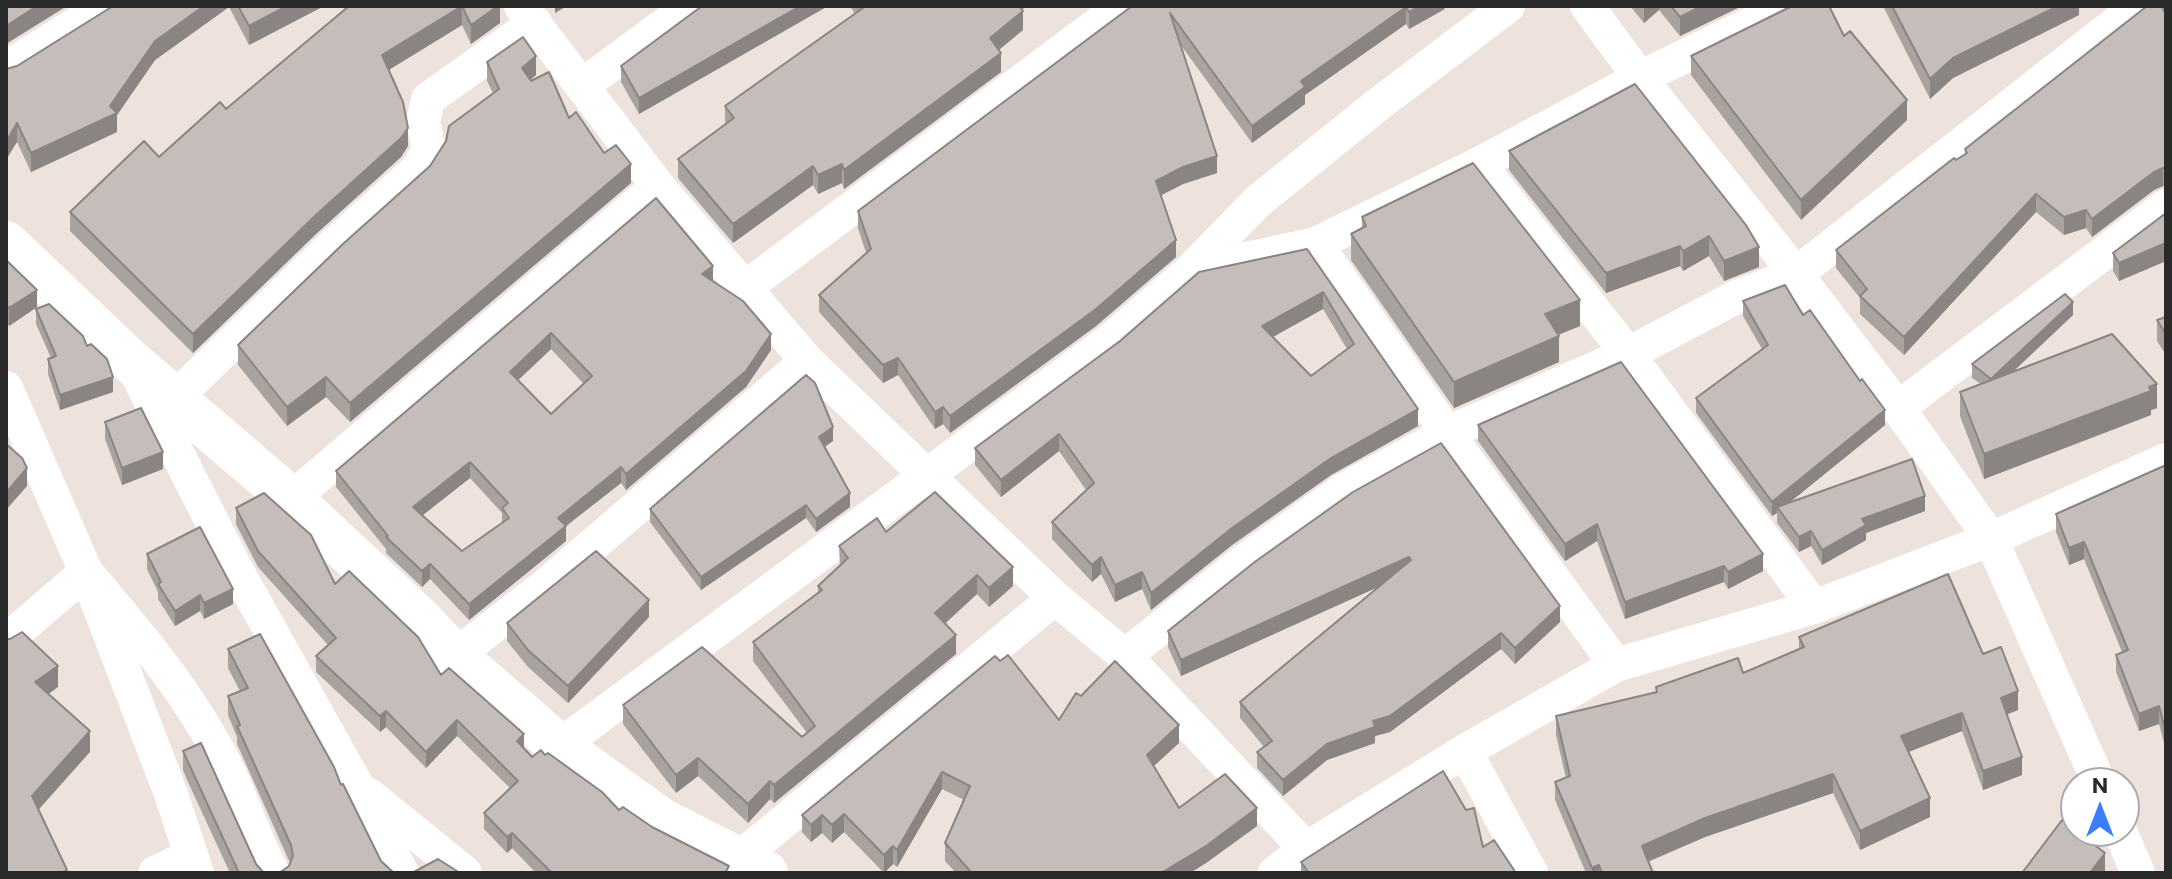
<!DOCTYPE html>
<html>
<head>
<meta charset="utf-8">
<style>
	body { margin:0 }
	#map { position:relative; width:2172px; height:879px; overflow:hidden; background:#ede3dc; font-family:Commissioner,sans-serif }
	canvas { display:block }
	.frame { position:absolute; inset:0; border:8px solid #2a2a2a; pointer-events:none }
	.north { position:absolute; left:2060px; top:767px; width:80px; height:80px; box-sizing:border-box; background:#fff; border:2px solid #aaa; border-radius:50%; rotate:0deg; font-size:22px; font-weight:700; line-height:32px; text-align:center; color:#2a2a2a }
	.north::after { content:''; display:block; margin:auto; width:28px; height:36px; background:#397efc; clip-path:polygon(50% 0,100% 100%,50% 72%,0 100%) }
</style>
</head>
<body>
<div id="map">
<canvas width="2172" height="879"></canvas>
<div class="frame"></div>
<div class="north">N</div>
</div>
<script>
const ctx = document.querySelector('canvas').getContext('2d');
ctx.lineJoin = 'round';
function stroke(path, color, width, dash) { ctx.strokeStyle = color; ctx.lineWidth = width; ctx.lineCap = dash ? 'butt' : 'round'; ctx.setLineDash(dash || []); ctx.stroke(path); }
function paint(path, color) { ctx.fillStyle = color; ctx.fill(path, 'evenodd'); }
const street = new Path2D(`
	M 521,6 L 658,186 L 807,361 L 1055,598 L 1125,656 L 1306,849
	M 1587,6 L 1640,78 L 1796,274 L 1898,408 L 1991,539 L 2099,783
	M 6,68 L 105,6
	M 583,85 L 690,6
	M 1479,164 L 1628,354 L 1814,607
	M 1316,244 L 1447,433 L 1616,665
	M 1190,271 L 1316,244 L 1479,164 L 1640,78 L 1787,6
	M 746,287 L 1122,6
	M 136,372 L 235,567 L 357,786 L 402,873
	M 6,388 L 86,572 L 171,794 L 197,873
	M 175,398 L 330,248 L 417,170 L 429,150 L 423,122 L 428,99 L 535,23
	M 1898,408 L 2166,206
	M 291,499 L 658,186
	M 6,641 L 86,572 C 137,632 190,694 226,766 C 243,801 254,839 273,873
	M 455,656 L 545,586 L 807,361
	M 1125,656 L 1244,561 L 1342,491 L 1447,433 L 1628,354 L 1736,297 L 1796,274 L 2138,6
	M 559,746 L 1108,342 L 1190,271 L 1257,202 L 1380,103 L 1508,6
	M 1465,751 L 1531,873
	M 369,795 L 465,873
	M 2120,831 L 2138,873
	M 738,859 L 1055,598
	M 155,873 L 190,856
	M 1275,873 L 1306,849 L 1465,751 L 1616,665 L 1814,607 L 1991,539 L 2166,460`);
const secondary = new Path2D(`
	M 6,243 L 129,360 L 291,499 L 421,620 L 455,656 L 559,746 L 663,821 L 766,873`);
const wall = new Path2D(`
	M 113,6 L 324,6 L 249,45 L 229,7 L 155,60 L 117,115 L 117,132 L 31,172 L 17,142 L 17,66 Z
	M 349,6 L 500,6 L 500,23 L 471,44 L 462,25 L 389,70 L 408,146 L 401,157 L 317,233 L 193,353 L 70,231 L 70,212 L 159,157 L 226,109 Z
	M 702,6 L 828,6 L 639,114 L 621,82 L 621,66 Z
	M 850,6 L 1027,6 L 1022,10 L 1023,30 L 999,50 L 1001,72 L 844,189 L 842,183 L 818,194 L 813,185 L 733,243 L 678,178 L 678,159 L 725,124 L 725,106 L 855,14 Z
	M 1132,6 L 1447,6 L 1443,10 L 1409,29 L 1406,24 L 1305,95 L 1305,104 L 1252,143 L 1180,44 L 1217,173 L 1183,184 L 1161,195 L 1176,257 L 1096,326 L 950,433 L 943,424 L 935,429 L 898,375 L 883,383 L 819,312 L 819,295 L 866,253 L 858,228 L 858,211 Z
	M 1630,6 L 1742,6 L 1680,36 L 1659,10 L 1644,23 Z
	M 1883,6 L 2079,6 L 2079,15 L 1953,78 L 1930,99 Z
	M 2166,14 L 2166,187 L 2163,186 L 2154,190 L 2092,237 L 2086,228 L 2064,235 L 2036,212 L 1904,355 L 1860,314 L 1860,298 L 1836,268 L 1836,250 L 1965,154 L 1965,149 Z
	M 1844,36 L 1907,120 L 1801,220 L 1691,75 L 1691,56 Z
	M 487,62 L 536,75 L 530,80 L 604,153 L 631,183 L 350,422 L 326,397 L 287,426 L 238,365 L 238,345 L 430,166 L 493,93 L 487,81 Z
	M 1635,84 L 1759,267 L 1724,281 L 1709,256 L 1683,271 L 1680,266 L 1606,293 L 1509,170 L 1509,151 Z
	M 656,198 L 713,281 L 771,350 L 746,387 L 626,490 L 621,483 L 566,526 L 566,541 L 469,620 L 430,579 L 422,587 L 386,553 L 386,549 L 336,487 L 336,471 ZM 551,349 L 584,384 L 551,414 L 518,380 ZM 470,478 L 502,513 L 502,523 L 462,551 L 422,515 Z
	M 2166,213 L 2166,261 L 2119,281 L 2113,271 L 2113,253 Z
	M 1362,217 L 1580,326 L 1558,335 L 1559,362 L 1454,408 L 1351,260 L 1351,234 L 1362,228 Z
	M 1307,249 L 1418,426 L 1331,475 L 1232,545 L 1151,610 L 1142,589 L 1115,602 L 1101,574 L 1092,582 L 1052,539 L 1052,522 L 1086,490 L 1059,451 L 1001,497 L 975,465 L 975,448 ZM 1323,309 L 1347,349 L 1311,376 L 1273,337 Z
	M 6,260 L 37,307 L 9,326 L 6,321 Z
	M 1743,301 L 1803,315 L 1885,425 L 1789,503 L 1925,511 L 1866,533 L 1866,540 L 1822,565 L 1811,546 L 1799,552 L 1777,523 L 1777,513 L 1772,516 L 1696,413 L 1696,398 L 1762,349 L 1743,316 Z
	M 36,309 L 87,346 L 113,392 L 60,410 L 48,374 L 48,359 L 51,358 L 36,324 Z
	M 2073,315 L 2013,372 L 2157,408 L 2151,410 L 2151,415 L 1984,479 L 1960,416 L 1960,392 L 1981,384 L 1972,378 L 1972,364 Z
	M 2166,317 L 2166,355 L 2157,341 L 2157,320 Z
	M 105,422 L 163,469 L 122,485 L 105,439 Z
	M 1478,425 L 1763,571 L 1728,589 L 1724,582 L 1625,619 L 1597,541 L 1565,561 L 1478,441 Z
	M 833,441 L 825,447 L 850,507 L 816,532 L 806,518 L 701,590 L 650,522 L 650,509 Z
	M 2166,465 L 2166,750 L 2159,724 L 2139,731 L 2116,672 L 2116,655 L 2122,652 L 2084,559 L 2069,565 L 2056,532 L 2056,514 Z
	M 1353,492 L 1560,622 L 1515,664 L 1501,649 L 1390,732 L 1375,736 L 1375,743 L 1327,760 L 1283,796 L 1257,768 L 1257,752 L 1264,747 L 1240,718 L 1240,702 L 1378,587 L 1181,676 L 1168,647 L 1168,631 Z
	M 236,508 L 335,584 L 524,749 L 532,757 L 545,755 L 619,810 L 652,827 L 729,873 L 536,873 L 512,848 L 507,853 L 484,829 L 484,813 L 510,788 L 457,736 L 426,768 L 386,727 L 380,732 L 316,672 L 316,656 L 328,645 L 258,567 L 236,524 Z
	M 886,532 L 1013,586 L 989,607 L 977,594 L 945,624 L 956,654 L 774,803 L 770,799 L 748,823 L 698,776 L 676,793 L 623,724 L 623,705 L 802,737 L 807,733 L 753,661 L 753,642 L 818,593 L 818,586 L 840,566 L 839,546 Z
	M 147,554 L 233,604 L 204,619 L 200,611 L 175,626 L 158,599 L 158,592 L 147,569 Z
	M 649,617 L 568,703 L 528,667 L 507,641 L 507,623 Z
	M 1799,637 L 1983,654 L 2018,710 L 2007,714 L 2022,775 L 1983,790 L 1962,731 L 1908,752 L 1930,817 L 1860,850 L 1833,793 L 1705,837 L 1648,862 L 1653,873 L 1586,873 L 1555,800 L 1555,782 L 1566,778 L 1556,735 L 1556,716 L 1656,693 L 1656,687 L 1743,673 L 1799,649 Z
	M 228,649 L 341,785 L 381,861 L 282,872 L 289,866 L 290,863 L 237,744 L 237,737 L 228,715 L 228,696 L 240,691 L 228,668 Z
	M 1081,696 L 1179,743 L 1154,766 L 1179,808 L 1257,826 L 1206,863 L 1190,873 L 956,873 L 945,861 L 945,843 L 964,800 L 942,789 L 897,867 L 893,864 L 884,873 L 844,832 L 832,843 L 822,833 L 811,842 L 802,832 L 802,815 L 1059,720 Z
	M 183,751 L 256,864 L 263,872 L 268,873 L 230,873 L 188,782 L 183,770 Z
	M 1483,847 L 1516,873 L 1301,873 L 1301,862 Z`);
const shadedWall = new Path2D(`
	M 37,6 L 67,6 L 6,44 L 6,26 Z
	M 204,6 L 229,7 L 155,60 L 117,115 L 117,132 L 31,172 L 31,153 L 110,106 L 155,41 Z
	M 287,6 L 324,6 L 249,45 L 249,26 Z
	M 462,6 L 462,25 L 382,74 L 382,55 Z
	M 498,6 L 500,6 L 500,23 L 471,44 L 471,25 Z
	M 555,6 L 567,6 L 555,13 Z
	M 800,6 L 828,6 L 639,114 L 639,98 Z
	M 1419,6 L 1447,6 L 1443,10 L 1409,29 L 1409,12 Z
	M 1644,6 L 1659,6 L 1659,10 L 1644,23 Z
	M 1702,6 L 1742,6 L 1680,36 L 1680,17 Z
	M 2058,6 L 2079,6 L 2079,15 L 1953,78 L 1930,99 L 1930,79 L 1953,58 Z
	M 1406,7 L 1406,24 L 1305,95 L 1305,104 L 1252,143 L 1252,126 L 1301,81 Z
	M 1023,11 L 1023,30 L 990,57 L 990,38 Z
	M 1001,53 L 1001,72 L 844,189 L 844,170 Z
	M 536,56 L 536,75 L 522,87 L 522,68 Z
	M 1907,100 L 1907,120 L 1801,220 L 1801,200 Z
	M 17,123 L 17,142 L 6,160 L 6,142 Z
	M 408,128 L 408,146 L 401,157 L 317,233 L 193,353 L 193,334 Z
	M 1217,156 L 1217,173 L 1183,184 L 1156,198 L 1156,181 L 1183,167 Z
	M 631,164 L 631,183 L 350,422 L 350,403 Z
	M 842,164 L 842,183 L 818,194 L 818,175 Z
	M 813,166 L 813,185 L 733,243 L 733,224 Z
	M 2163,168 L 2163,186 L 2154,190 L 2092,237 L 2092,219 L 2154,172 Z
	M 2036,194 L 2036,212 L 1904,355 L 1904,337 Z
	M 2086,210 L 2086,228 L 2064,235 L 2064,217 Z
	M 1709,236 L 1709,256 L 1683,271 L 1683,251 Z
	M 1176,240 L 1176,257 L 1096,326 L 950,433 L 950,416 Z
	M 2166,243 L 2166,261 L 2119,281 L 2119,263 Z
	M 1680,246 L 1680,266 L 1606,293 L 1606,273 Z
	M 1759,247 L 1759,267 L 1724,281 L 1724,261 Z
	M 713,266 L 713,281 L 702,274 Z
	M 37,290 L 37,307 L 9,326 L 9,308 Z
	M 1323,292 L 1323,309 L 1262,343 L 1262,326 Z
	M 1580,300 L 1580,326 L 1545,340 L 1545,314 Z
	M 2073,302 L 2073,315 L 1991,392 L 1991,379 Z
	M 551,333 L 551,349 L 510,388 L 510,372 Z
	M 771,334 L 771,350 L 746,387 L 626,490 L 626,474 Z
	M 1559,336 L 1559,362 L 1454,408 L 1454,382 Z
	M 898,358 L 898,375 L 883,383 L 883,365 Z
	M 113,377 L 113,392 L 60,410 L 60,395 Z
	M 326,377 L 326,397 L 287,426 L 287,407 Z
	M 2157,384 L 2157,408 L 2151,410 L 2151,415 L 1984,479 L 1984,454 Z
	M 943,407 L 943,424 L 935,429 L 935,412 Z
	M 1418,409 L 1418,426 L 1331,475 L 1232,545 L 1151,610 L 1151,593 L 1232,528 L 1331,458 Z
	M 1885,410 L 1885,425 L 1779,511 L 1777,507 L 1777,513 L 1772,516 L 1772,502 Z
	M 833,427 L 833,441 L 819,450 L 819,437 Z
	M 1059,434 L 1059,451 L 1001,497 L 1001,480 Z
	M 163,452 L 163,469 L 122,485 L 122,468 Z
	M 470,462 L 470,478 L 413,523 L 413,507 Z
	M 621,467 L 621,483 L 566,526 L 566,541 L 469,620 L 469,604 L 558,518 Z
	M 27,468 L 27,486 L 6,510 L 6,493 Z
	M 850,493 L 850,507 L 816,532 L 816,519 Z
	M 1925,496 L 1925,511 L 1866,533 L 1866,540 L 1822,565 L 1822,550 L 1862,519 Z
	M 806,505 L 806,518 L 701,590 L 701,577 Z
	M 1597,524 L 1597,541 L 1565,561 L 1565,544 Z
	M 1811,531 L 1811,546 L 1799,552 L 1799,537 Z
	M 2084,542 L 2084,559 L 2069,565 L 2069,548 Z
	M 1763,554 L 1763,571 L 1728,589 L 1728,572 Z
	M 1101,557 L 1101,574 L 1092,582 L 1092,565 Z
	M 1409,557 L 1409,573 L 1181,676 L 1181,660 Z
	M 430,564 L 430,579 L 422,587 L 422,571 Z
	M 1724,566 L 1724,582 L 1625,619 L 1625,602 Z
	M 1013,567 L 1013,586 L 989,607 L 989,588 Z
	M 1142,572 L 1142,589 L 1115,602 L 1115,585 Z
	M 977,575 L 977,594 L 935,632 L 935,613 Z
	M 233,589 L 233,604 L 204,619 L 204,603 Z
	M 200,595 L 200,611 L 175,626 L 175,611 Z
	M 649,600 L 649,617 L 568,703 L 568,686 Z
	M 1560,606 L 1560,622 L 1515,664 L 1515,648 Z
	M 1501,633 L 1501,649 L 1390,732 L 1375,736 L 1375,743 L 1327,760 L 1283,796 L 1283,780 L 1327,744 L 1373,721 Z
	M 956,635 L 956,654 L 774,803 L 774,785 Z
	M 58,666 L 58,687 L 35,704 L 35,682 Z
	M 2018,691 L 2018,710 L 2001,717 L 2001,698 Z
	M 2159,706 L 2159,724 L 2139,731 L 2139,714 Z
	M 386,711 L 386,727 L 380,732 L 380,716 Z
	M 1962,713 L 1962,731 L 1901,755 L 1901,736 Z
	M 457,720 L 457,736 L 426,768 L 426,752 Z
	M 1179,725 L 1179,743 L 1147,772 L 1147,755 Z
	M 90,731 L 90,752 L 32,817 L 32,796 Z
	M 524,734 L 524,750 L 517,741 Z
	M 2022,757 L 2022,775 L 1983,790 L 1983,771 Z
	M 698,758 L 698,776 L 676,793 L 676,775 Z
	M 942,772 L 942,789 L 897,867 L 897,850 Z
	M 1833,774 L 1833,793 L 1705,837 L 1642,864 L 1642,846 L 1705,818 Z
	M 770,781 L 770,799 L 748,823 L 748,804 Z
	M 1930,798 L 1930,817 L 1860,850 L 1860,831 Z
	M 1257,808 L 1257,826 L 1206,863 L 1190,873 L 1161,873 Z
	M 844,814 L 844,832 L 832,843 L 832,825 Z
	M 822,815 L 822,833 L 811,842 L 811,825 Z
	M 512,833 L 512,848 L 507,853 L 507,837 Z
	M 893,846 L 893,864 L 884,873 L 884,855 Z
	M 2105,853 L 2105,873 L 2090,873 Z
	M 1599,865 L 1599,873 L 1592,873 L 1592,868 Z`);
const building = new Path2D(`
	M 6,6 L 37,6 L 6,26 Z
	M 113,6 L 204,6 L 155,41 L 110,106 L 117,113 L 31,153 L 17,123 L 6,142 L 6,69 L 17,66 Z
	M 238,6 L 287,6 L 249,26 Z
	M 349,6 L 498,6 L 471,25 L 462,6 L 382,55 L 403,102 L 408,128 L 401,138 L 317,214 L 193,334 L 70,212 L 144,141 L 159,157 L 220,102 L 226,109 Z
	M 702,6 L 800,6 L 639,98 L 621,66 Z
	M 862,6 L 1019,6 L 1023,11 L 990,38 L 1001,53 L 844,170 L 842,164 L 818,175 L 813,166 L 733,224 L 678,159 L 734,118 L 725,106 L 863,8 Z
	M 1132,6 L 1419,6 L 1409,12 L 1406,7 L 1301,81 L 1305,87 L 1252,126 L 1170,13 L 1217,156 L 1183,167 L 1156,181 L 1176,240 L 1096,309 L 950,416 L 943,407 L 935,412 L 898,358 L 883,365 L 819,295 L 871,249 L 858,211 Z
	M 1671,6 L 1702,6 L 1680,17 Z
	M 1792,6 L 1829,6 L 1844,36 L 1850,31 L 1907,100 L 1801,200 L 1691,56 Z
	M 1892,6 L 2058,6 L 1953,58 L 1930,79 Z
	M 2147,6 L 2161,6 L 2166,14 L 2166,169 L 2163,168 L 2154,172 L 2092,219 L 2086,210 L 2064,217 L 2036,194 L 1904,337 L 1860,296 L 1867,289 L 1836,250 L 1954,158 L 1956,160 L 1967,153 L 1965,149 Z
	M 523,37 L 536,56 L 522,68 L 531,81 L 549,72 L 569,118 L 576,112 L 604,153 L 616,145 L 631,164 L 350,403 L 326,377 L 287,407 L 238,345 L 344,243 L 430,166 L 446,141 L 449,126 L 499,89 L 487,62 Z
	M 1635,84 L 1746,225 L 1759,247 L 1724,261 L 1709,236 L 1683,251 L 1680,246 L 1606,273 L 1509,151 Z
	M 1473,163 L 1580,300 L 1545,314 L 1559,336 L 1454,382 L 1351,234 L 1366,226 L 1362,217 Z
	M 656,198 L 713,266 L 702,274 L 743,301 L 771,334 L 746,371 L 626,474 L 621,467 L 558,518 L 566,526 L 469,604 L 430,564 L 422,571 L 386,537 L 388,536 L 336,471 ZM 551,333 L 592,376 L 551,414 L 510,372 ZM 470,462 L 508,503 L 502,508 L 509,518 L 462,551 L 413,507 Z
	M 2166,213 L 2166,243 L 2119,263 L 2113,253 Z
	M 1307,249 L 1418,409 L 1331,458 L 1232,528 L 1151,593 L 1142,572 L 1115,585 L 1101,557 L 1092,565 L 1052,522 L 1094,483 L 1059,434 L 1001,480 L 975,448 L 1120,341 L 1199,272 ZM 1323,292 L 1354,344 L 1311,376 L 1262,326 Z
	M 6,260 L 37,290 L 9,308 L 6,304 Z
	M 1785,285 L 1803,315 L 1810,310 L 1860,381 L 1862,379 L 1885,410 L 1772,502 L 1696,398 L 1768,345 L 1743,301 Z
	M 2065,294 L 2073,302 L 1991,379 L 1972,364 Z
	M 49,304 L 83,336 L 87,346 L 91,344 L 107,359 L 113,377 L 60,395 L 48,359 L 56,356 L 36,309 Z
	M 2166,317 L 2166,334 L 2157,320 Z
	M 2112,334 L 2157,384 L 2149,387 L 2151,391 L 1984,454 L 1960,392 Z
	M 1621,362 L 1763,554 L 1728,572 L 1724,566 L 1625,602 L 1597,524 L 1565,544 L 1478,425 Z
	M 806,375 L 815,383 L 833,427 L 819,437 L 850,493 L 816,519 L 806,505 L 701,577 L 650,509 Z
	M 141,408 L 163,452 L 122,468 L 105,422 Z
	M 1441,443 L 1560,606 L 1515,648 L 1501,633 L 1390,716 L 1373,721 L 1375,727 L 1327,744 L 1283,780 L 1257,752 L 1272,741 L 1240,702 L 1411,560 L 1409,557 L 1181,660 L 1168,631 L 1256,561 L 1353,492 Z
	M 6,444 L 22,458 L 27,468 L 6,493 Z
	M 1912,459 L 1925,496 L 1862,519 L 1866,525 L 1822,550 L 1811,531 L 1799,537 L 1777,507 Z
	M 2166,465 L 2166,733 L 2159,706 L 2139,714 L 2116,655 L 2128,650 L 2084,542 L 2069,548 L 2056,514 Z
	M 935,492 L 1013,567 L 989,588 L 977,575 L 935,613 L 956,635 L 774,785 L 770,781 L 748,804 L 698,758 L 676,775 L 623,705 L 702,647 L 802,737 L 815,726 L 753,642 L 822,590 L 818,586 L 848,558 L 839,546 L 877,518 L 886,532 Z
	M 264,493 L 311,535 L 335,584 L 349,571 L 418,637 L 441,675 L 449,668 L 524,734 L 517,741 L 532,757 L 541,750 L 545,755 L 548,753 L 602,792 L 619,810 L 623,807 L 652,827 L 729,866 L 725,873 L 552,873 L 512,833 L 507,837 L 484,813 L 518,781 L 457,720 L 426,752 L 386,711 L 380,716 L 316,656 L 336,638 L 258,551 L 236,508 Z
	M 200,527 L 233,589 L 204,603 L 200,595 L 175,611 L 158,584 L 161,582 L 147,554 Z
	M 596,551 L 649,600 L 568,686 L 528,650 L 507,623 Z
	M 1948,574 L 1983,654 L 2001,647 L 2018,691 L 2001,698 L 2022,757 L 1983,771 L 1962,713 L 1901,736 L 1930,798 L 1860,831 L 1833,774 L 1705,818 L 1642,846 L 1653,873 L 1602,873 L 1599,865 L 1592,868 L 1555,782 L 1570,776 L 1556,716 L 1657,692 L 1656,687 L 1738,658 L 1743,673 L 1804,647 L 1799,637 Z
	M 22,632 L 58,666 L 35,682 L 90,731 L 32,796 L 67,870 L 61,873 L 6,873 L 6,639 L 10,639 Z
	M 260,634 L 334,767 L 341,785 L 343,784 L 381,861 L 394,873 L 279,873 L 289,866 L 293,856 L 291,845 L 237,726 L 240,725 L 228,696 L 248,688 L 228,649 Z
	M 1008,655 L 1059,720 L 1076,693 L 1081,696 L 1115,661 L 1179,725 L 1147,755 L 1179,808 L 1225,774 L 1257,808 L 1206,846 L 1161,873 L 972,873 L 945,843 L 970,786 L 942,772 L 897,850 L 893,846 L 884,855 L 844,814 L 832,825 L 822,815 L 811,825 L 802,815 L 995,656 L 1000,661 Z
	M 201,743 L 256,864 L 263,872 L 268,873 L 239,873 L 183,751 Z
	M 1443,771 L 1466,810 L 1474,808 L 1483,847 L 1494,840 L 1516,873 L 1309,873 L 1301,862 Z
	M 2062,820 L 2105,853 L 2090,873 L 2022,873 Z
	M 438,859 L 460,873 L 412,873 Z`);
stroke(street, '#fff', 34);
stroke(secondary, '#fff', 44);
paint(wall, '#a9a39f');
paint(shadedWall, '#8a8482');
paint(building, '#c5bdb9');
stroke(building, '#8a8482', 2);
</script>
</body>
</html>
